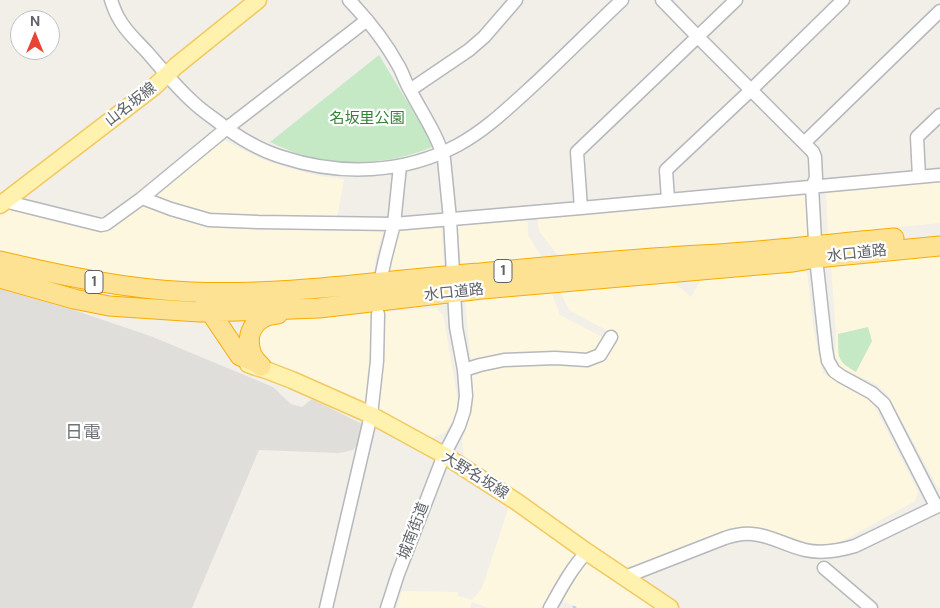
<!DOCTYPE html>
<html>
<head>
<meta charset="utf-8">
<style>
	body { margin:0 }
	#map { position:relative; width:940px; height:608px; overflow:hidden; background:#f1efe8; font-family:"DM Sans",sans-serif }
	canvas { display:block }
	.north { position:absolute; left:10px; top:10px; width:50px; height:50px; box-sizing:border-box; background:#fff; border:1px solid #bfc1c3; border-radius:50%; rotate:0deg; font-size:14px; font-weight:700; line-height:20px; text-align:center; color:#5f6368 }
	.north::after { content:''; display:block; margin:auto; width:18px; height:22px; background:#ea4335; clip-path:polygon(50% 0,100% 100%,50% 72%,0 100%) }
</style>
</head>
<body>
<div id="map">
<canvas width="940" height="608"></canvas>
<div class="north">N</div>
</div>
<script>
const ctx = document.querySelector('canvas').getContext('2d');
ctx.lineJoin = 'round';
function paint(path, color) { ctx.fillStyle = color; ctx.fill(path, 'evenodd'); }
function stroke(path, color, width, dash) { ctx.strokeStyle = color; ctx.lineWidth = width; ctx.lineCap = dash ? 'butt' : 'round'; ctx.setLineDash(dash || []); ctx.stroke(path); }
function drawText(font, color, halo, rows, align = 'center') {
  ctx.font = font + ' "DM Sans","Noto Sans JP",sans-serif'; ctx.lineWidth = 4.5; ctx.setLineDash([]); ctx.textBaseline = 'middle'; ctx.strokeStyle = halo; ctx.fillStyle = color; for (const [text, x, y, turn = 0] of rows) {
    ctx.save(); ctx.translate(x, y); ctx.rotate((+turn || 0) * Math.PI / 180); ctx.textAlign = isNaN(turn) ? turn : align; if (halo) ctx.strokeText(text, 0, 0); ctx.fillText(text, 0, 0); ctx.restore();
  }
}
const commercial = new Path2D(`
	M 221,139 L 264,160 L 296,170 L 319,176 L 344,179 L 337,219 L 220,217 L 153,197 L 152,193 Z
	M 940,179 L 940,223 L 828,234 L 826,190 Z
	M 805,193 L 809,235 L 560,258 L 539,231 L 537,215 Z
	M 142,203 L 170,213 L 384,229 L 376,256 L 374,274 L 335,280 L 222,285 L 164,284 L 93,275 L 0,252 L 0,211 L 8,207 L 101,230 Z
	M 527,216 L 528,235 L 542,258 L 467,268 L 461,261 L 457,223 Z
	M 441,225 L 444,267 L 387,273 L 396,232 L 401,228 Z
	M 940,256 L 940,487 L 938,488 L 888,395 L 876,384 L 841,368 L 835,355 L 836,334 L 831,267 Z
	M 807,272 L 813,326 L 823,373 L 871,400 L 918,491 L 915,501 L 835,545 L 818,546 L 806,545 L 766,530 L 757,528 L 732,530 L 637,566 L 623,566 L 464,456 L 462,441 L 469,408 L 471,376 L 474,372 L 506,365 L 588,365 L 602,362 L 619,337 L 569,310 L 560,291 L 615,284 L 673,282 L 691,297 L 701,279 Z
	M 551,291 L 560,315 L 604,338 L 592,354 L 499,358 L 471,361 L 465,300 Z
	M 436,308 L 443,315 L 459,407 L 449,427 L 444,433 L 434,437 L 427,437 L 265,365 L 255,337 L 265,322 Z
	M 509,506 L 576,556 L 550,602 L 538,608 L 489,608 L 472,602 L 470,608 L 397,608 L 402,591 L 458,592 L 458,596 L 472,600 L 482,588 Z
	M 586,559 L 659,608 L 577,608 L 559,599 Z`);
const industrial = new Path2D(`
	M 0,289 L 68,308 L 153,337 L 273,387 L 291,404 L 302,407 L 312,399 L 362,424 L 358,444 L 353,450 L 339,453 L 259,450 L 192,608 L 0,608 Z`);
const green = new Path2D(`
	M 379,55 L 431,141 L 432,147 C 395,163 350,166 310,157 C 297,154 283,148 270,142 Z
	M 868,327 L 872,341 L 856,372 C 835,360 839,357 838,334 Z`);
const stream = new Path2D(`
	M 574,607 L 575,608`);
const minor = new Path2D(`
	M 111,0 C 113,6 115,12 118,17 C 125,31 137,41 147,52 C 162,69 176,87 193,102 C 200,109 209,115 217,121 C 236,136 259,150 282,157 C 340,176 404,174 458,145 C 484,131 505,111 527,91 C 559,62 590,30 622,0
	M 349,0 C 368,20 385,41 398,65 C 403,73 405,82 410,90 C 422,113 437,134 444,159 L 450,219 L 456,327 L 464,370 L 466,396 L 464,411 L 459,426 L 444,455 L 398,574 L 387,608
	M 662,0 L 698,37 L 813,152 L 815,157 L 816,178 L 812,187 L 816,258 L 826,349 L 828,361 L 834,371 L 841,376 L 872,393 L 884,404 L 936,506
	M 410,90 L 469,50 L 484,37 L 516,0
	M 804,143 L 940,11
	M 919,177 L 917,137 L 940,115
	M 142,198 L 171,209 L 209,220 L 258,222 L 394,224 L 581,208 L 940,175
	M 8,199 L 12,203 L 101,225 L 106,224 L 142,198 L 227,128 L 367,20
	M 668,200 L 666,170 L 751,90 L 843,0
	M 581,208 L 577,152 L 736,0
	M 382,273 L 385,259 L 394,224 L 400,166
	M 464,370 L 480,365 L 504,360 L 555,358 L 587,360 L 600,355 L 611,337
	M 824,568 L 871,608
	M 625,577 L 725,538 C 734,535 743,533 752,534 C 770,535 787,546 805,550 C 822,554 838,551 855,546 L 940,505
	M 326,608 L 371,415 L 377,361 L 378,314
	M 550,608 C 560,590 572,567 587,552`);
const major = new Path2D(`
	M 0,205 L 154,87 L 176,66 L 258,0
	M 248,364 L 256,367 L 266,370 L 292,380 L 371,415 L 444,455 L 517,502 L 587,552 L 670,608`);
const highway = new Path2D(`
	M 0,261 C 63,276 126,289 191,292 C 288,296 384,280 480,273 C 543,267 605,261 669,257 C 690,255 711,255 732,253 C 786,249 840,243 894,238
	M 0,278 L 74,299 L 109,306 L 199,312 L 237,311 L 319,308 L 482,289 L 793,262 L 816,258 L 940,246
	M 205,304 L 240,356 L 258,363
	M 261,366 C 246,354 244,328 263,318 C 267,315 273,315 278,314`);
const shields = [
	[503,271,18],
	[94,282,18]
];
const shieldNames = [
	["1",503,271],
	["1",94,282]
];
const streetNames = [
	["山名坂線",131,105,-38],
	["水口道路",857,254,-6],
	["水口道路",454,293,-6],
	["大野名坂線",475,476,32],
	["城南街道",414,531,-69]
];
const parkNames = [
	["名坂里公園",367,119]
];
const quarterNames = [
	["日電",83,433]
];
paint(commercial, '#fef7e0');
paint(industrial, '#e0deda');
paint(green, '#c5e8c5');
stroke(stream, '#aadaff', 3);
stroke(minor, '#b5b8bc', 15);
stroke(major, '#f2c960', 19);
stroke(highway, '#f9ab00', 21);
stroke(minor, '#fff', 12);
stroke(major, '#fff2af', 16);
stroke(highway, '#fde293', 19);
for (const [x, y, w] of shields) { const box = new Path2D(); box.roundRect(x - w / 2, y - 11.5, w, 23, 4); ctx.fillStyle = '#fff'; ctx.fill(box); stroke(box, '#5f6368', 1); }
drawText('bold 14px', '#5f6368', null, shieldNames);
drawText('15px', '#5f6368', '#fff', streetNames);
drawText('15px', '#348238', '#fff', parkNames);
drawText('18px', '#70757a', '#fff', quarterNames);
</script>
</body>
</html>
